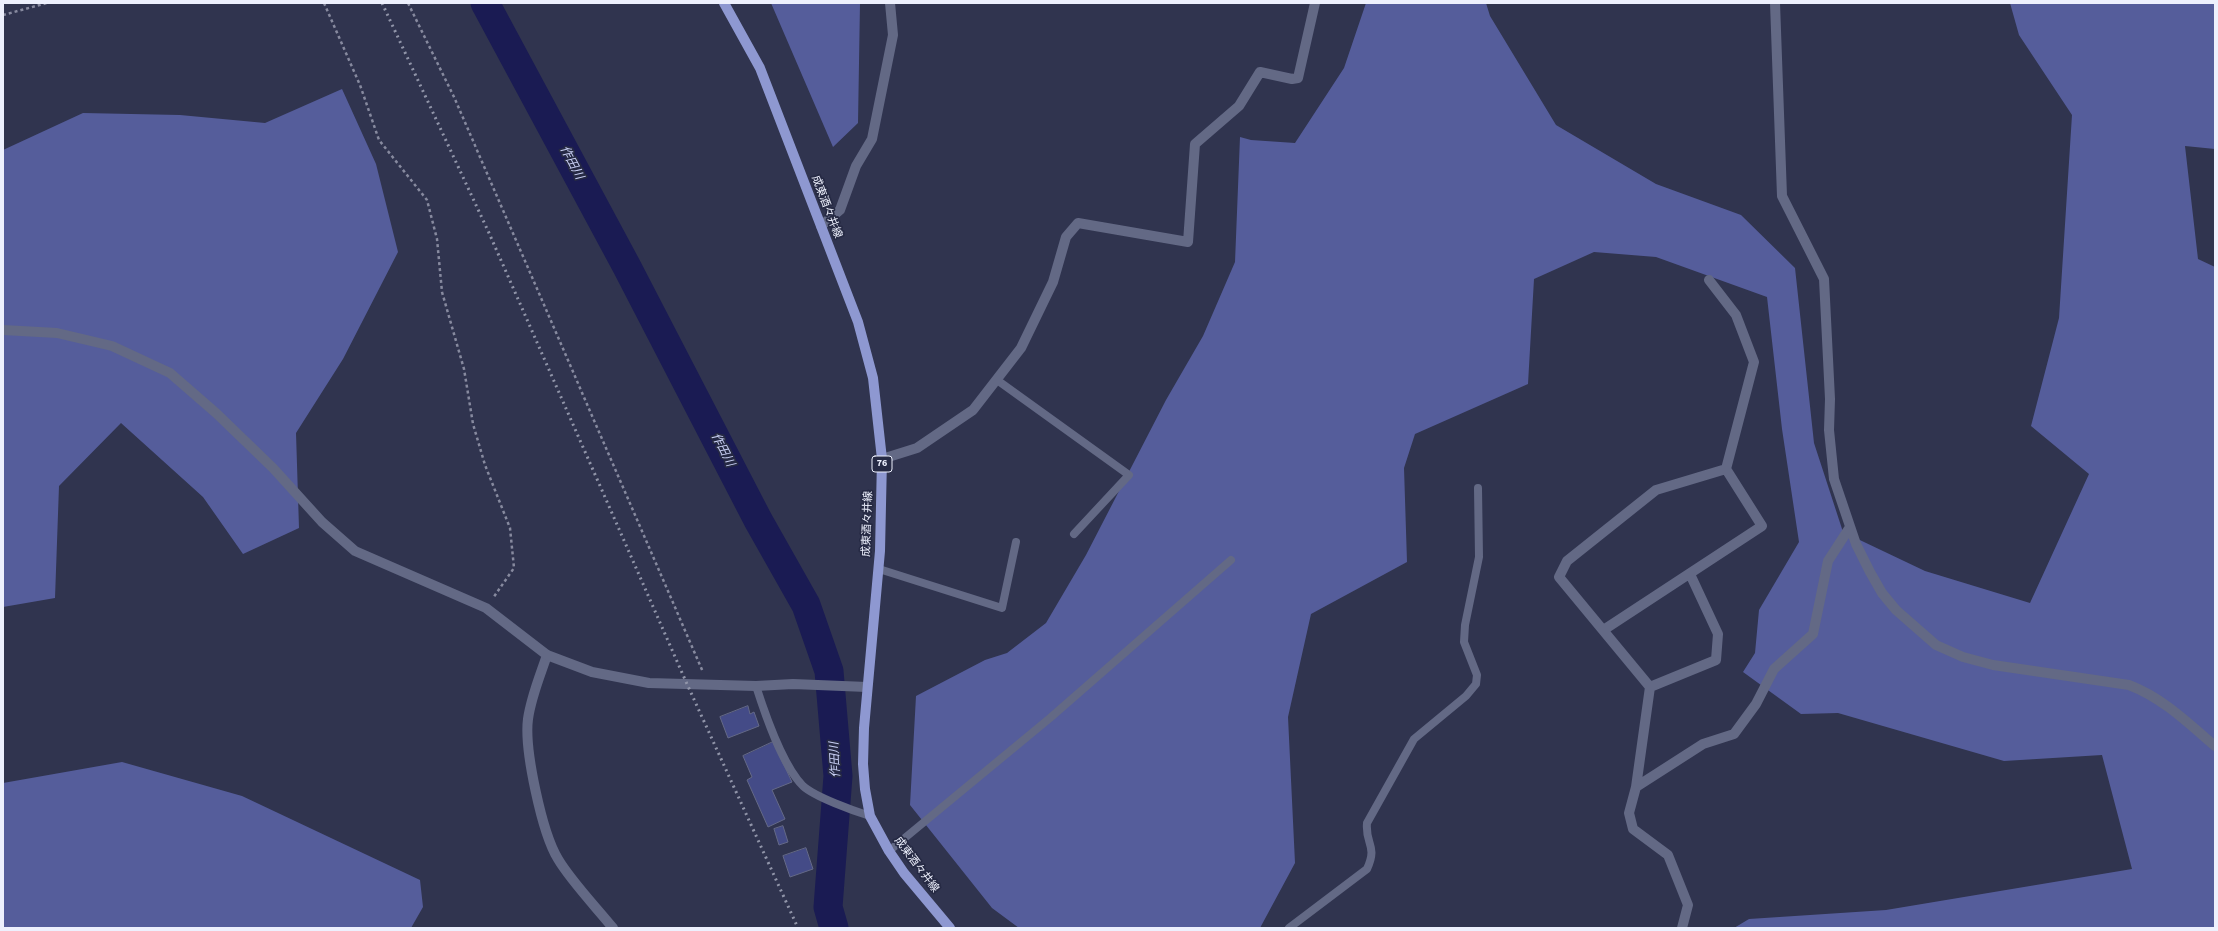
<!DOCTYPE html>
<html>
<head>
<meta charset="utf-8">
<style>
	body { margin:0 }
	#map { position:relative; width:2218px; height:931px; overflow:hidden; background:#30344f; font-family:"Source Sans 3",sans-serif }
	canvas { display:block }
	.frame { position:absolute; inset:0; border:4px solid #edf0fd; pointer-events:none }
</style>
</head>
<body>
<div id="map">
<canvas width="2218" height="931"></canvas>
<div class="frame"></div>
</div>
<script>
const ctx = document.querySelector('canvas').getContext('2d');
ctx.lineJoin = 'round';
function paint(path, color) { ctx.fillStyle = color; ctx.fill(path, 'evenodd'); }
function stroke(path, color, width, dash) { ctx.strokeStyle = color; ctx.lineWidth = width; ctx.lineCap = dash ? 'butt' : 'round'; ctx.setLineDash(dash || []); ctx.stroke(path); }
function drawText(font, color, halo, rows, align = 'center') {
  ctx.font = font + ' "Source Sans 3","Noto Sans JP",sans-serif'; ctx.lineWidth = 3.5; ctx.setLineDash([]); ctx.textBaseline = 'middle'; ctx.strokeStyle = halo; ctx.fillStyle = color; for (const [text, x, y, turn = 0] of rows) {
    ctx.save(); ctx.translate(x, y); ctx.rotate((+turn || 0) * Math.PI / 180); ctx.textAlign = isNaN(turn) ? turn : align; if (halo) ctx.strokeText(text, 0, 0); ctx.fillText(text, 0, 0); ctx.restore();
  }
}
const forest = new Path2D(`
	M 771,3 L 860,3 L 858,123 L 833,147 Z
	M 1366,3 L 1486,3 L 1490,16 L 1556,125 L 1656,184 L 1741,215 L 1795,268 L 1814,443 L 1843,532 L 1925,571 L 2030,603 L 2089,474 L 2031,426 L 2059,318 L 2072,115 L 2019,35 L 2010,3 L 2215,3 L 2215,149 L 2185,146 L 2198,259 L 2215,267 L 2215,928 L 1734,928 L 1749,919 L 1886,910 L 2132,869 L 2102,755 L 2004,761 L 1838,713 L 1801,714 L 1743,672 L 1755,653 L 1759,610 L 1799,542 L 1782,429 L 1767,297 L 1656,257 L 1594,252 L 1534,279 L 1528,384 L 1415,434 L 1404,468 L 1407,562 L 1311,614 L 1288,717 L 1295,863 L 1260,928 L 1019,928 L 992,908 L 910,805 L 916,696 L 985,660 L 1007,653 L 1046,623 L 1086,555 L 1166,400 L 1203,336 L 1235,262 L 1240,137 L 1251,140 L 1295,143 L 1344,68 Z
	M 342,89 L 376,164 L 398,252 L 343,359 L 296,433 L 299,528 L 243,554 L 203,497 L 121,423 L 59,486 L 55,598 L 3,607 L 3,150 L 83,113 L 180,115 L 265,123 Z
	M 122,762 L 242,796 L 420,880 L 423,907 L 411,928 L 3,928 L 3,783 Z`);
const river = new Path2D(`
	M 485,3 L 627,267 L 758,520 L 806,605 L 829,671 L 838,776 L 828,907 L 834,928`);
const building = new Path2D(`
	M 748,706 L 750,714 L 754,712 L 759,726 L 728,738 L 720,717 Z
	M 773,742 L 792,782 L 772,790 L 785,819 L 768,827 L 747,780 L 752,777 L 743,756 Z
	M 783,826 L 788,842 L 779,845 L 774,829 Z
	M 806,848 L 813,869 L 790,877 L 783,856 Z`);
const path = new Path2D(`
	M 324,3 L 360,85 L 379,140 L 427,200 L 437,239 L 442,292 L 464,369 L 473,424 L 485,465 L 510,528 L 514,568 L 493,598
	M 408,3 L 454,97 L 703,672
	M 3,15 L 47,3`);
const service = new Path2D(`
	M 997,380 L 1129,475 L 1074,534
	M 879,569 L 1002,608 L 1016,542
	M 756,686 C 765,714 782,765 803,786 C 815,797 854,811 870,816
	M 889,851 L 1050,718 L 1231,560
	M 1289,928 L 1367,869 C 1378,845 1365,845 1367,823 L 1414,739 L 1466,696 L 1476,684 L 1477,675 L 1464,642 L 1465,625 L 1479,557 L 1478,488`);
const minor = new Path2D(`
	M 1775,3 L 1782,196 L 1824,279 L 1830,399 L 1829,430 L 1834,479 L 1856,544 L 1870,572 L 1882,593 L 1896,610 L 1936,645 L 1963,657 L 1993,665 L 2129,685 C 2163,698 2188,723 2215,746
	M 821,226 L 840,210 L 856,166 L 872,139 L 893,35 L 890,3
	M 882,459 L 917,448 L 973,410 L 1021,348 L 1053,282 L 1066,237 L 1078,223 L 1188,242 L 1195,144 L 1239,106 L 1260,72 L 1292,79 L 1298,78 L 1315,3
	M 1605,629 L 1762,526 L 1726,469 L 1754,362 L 1736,315 L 1709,280
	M 547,655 C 540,676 531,697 528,719 C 524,749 542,833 558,859 C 571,881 596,907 613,928
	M 1650,687 L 1716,660 L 1718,634 L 1690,574
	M 1636,787 L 1703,744 L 1734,734 L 1756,704 L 1774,669 L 1813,634 L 1828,561 L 1850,527
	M 1682,928 L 1688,905 L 1668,855 L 1633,829 L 1629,813 L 1636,787 L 1650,687 L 1559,577 L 1567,561 L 1656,490 L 1726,469`);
const tertiary = new Path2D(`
	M 3,330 L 57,333 L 112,346 L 170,373 L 216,413 L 273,468 L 322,522 L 355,551 L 486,608 L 547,655 L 592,672 L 649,683 L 756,686 L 793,684 L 867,687`);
const primary = new Path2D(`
	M 724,3 L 760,68 L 858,322 L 873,378 L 882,459 L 880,551 L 864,728 L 863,764 L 865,789 L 870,816 L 889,851 L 904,873 L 950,928`);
const rail = new Path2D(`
	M 382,3 L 489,233 L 687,684 L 798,928`);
const shields = [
	[882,464,20]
];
const shieldNames = [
	["76",882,464]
];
const streetNames = [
	["成東酒々井線",826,207,69],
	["成東酒々井線",868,524,-88],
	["成東酒々井線",916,865,53]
];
const waterNames = [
	["作田川",571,163,62],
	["作田川",722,450,63],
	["作田川",836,760,-93]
];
paint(forest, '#555d9b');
stroke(river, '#1a1b53', 29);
paint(building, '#444b87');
stroke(building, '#646987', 1);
stroke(path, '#878a9f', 2.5, [3, 3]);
stroke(service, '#636985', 8);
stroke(minor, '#636985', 10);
stroke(tertiary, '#636985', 10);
stroke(primary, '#8e98d1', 10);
stroke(rail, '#9195a9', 3, [2, 4]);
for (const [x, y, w] of shields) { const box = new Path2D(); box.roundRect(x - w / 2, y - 8, w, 16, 3); ctx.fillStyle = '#262a44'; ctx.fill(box); stroke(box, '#edf0fd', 1); }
drawText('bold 10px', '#edf0fd', null, shieldNames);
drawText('11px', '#edf0fd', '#262a44', streetNames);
drawText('italic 12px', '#c9d0f5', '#262a44', waterNames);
</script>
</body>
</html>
